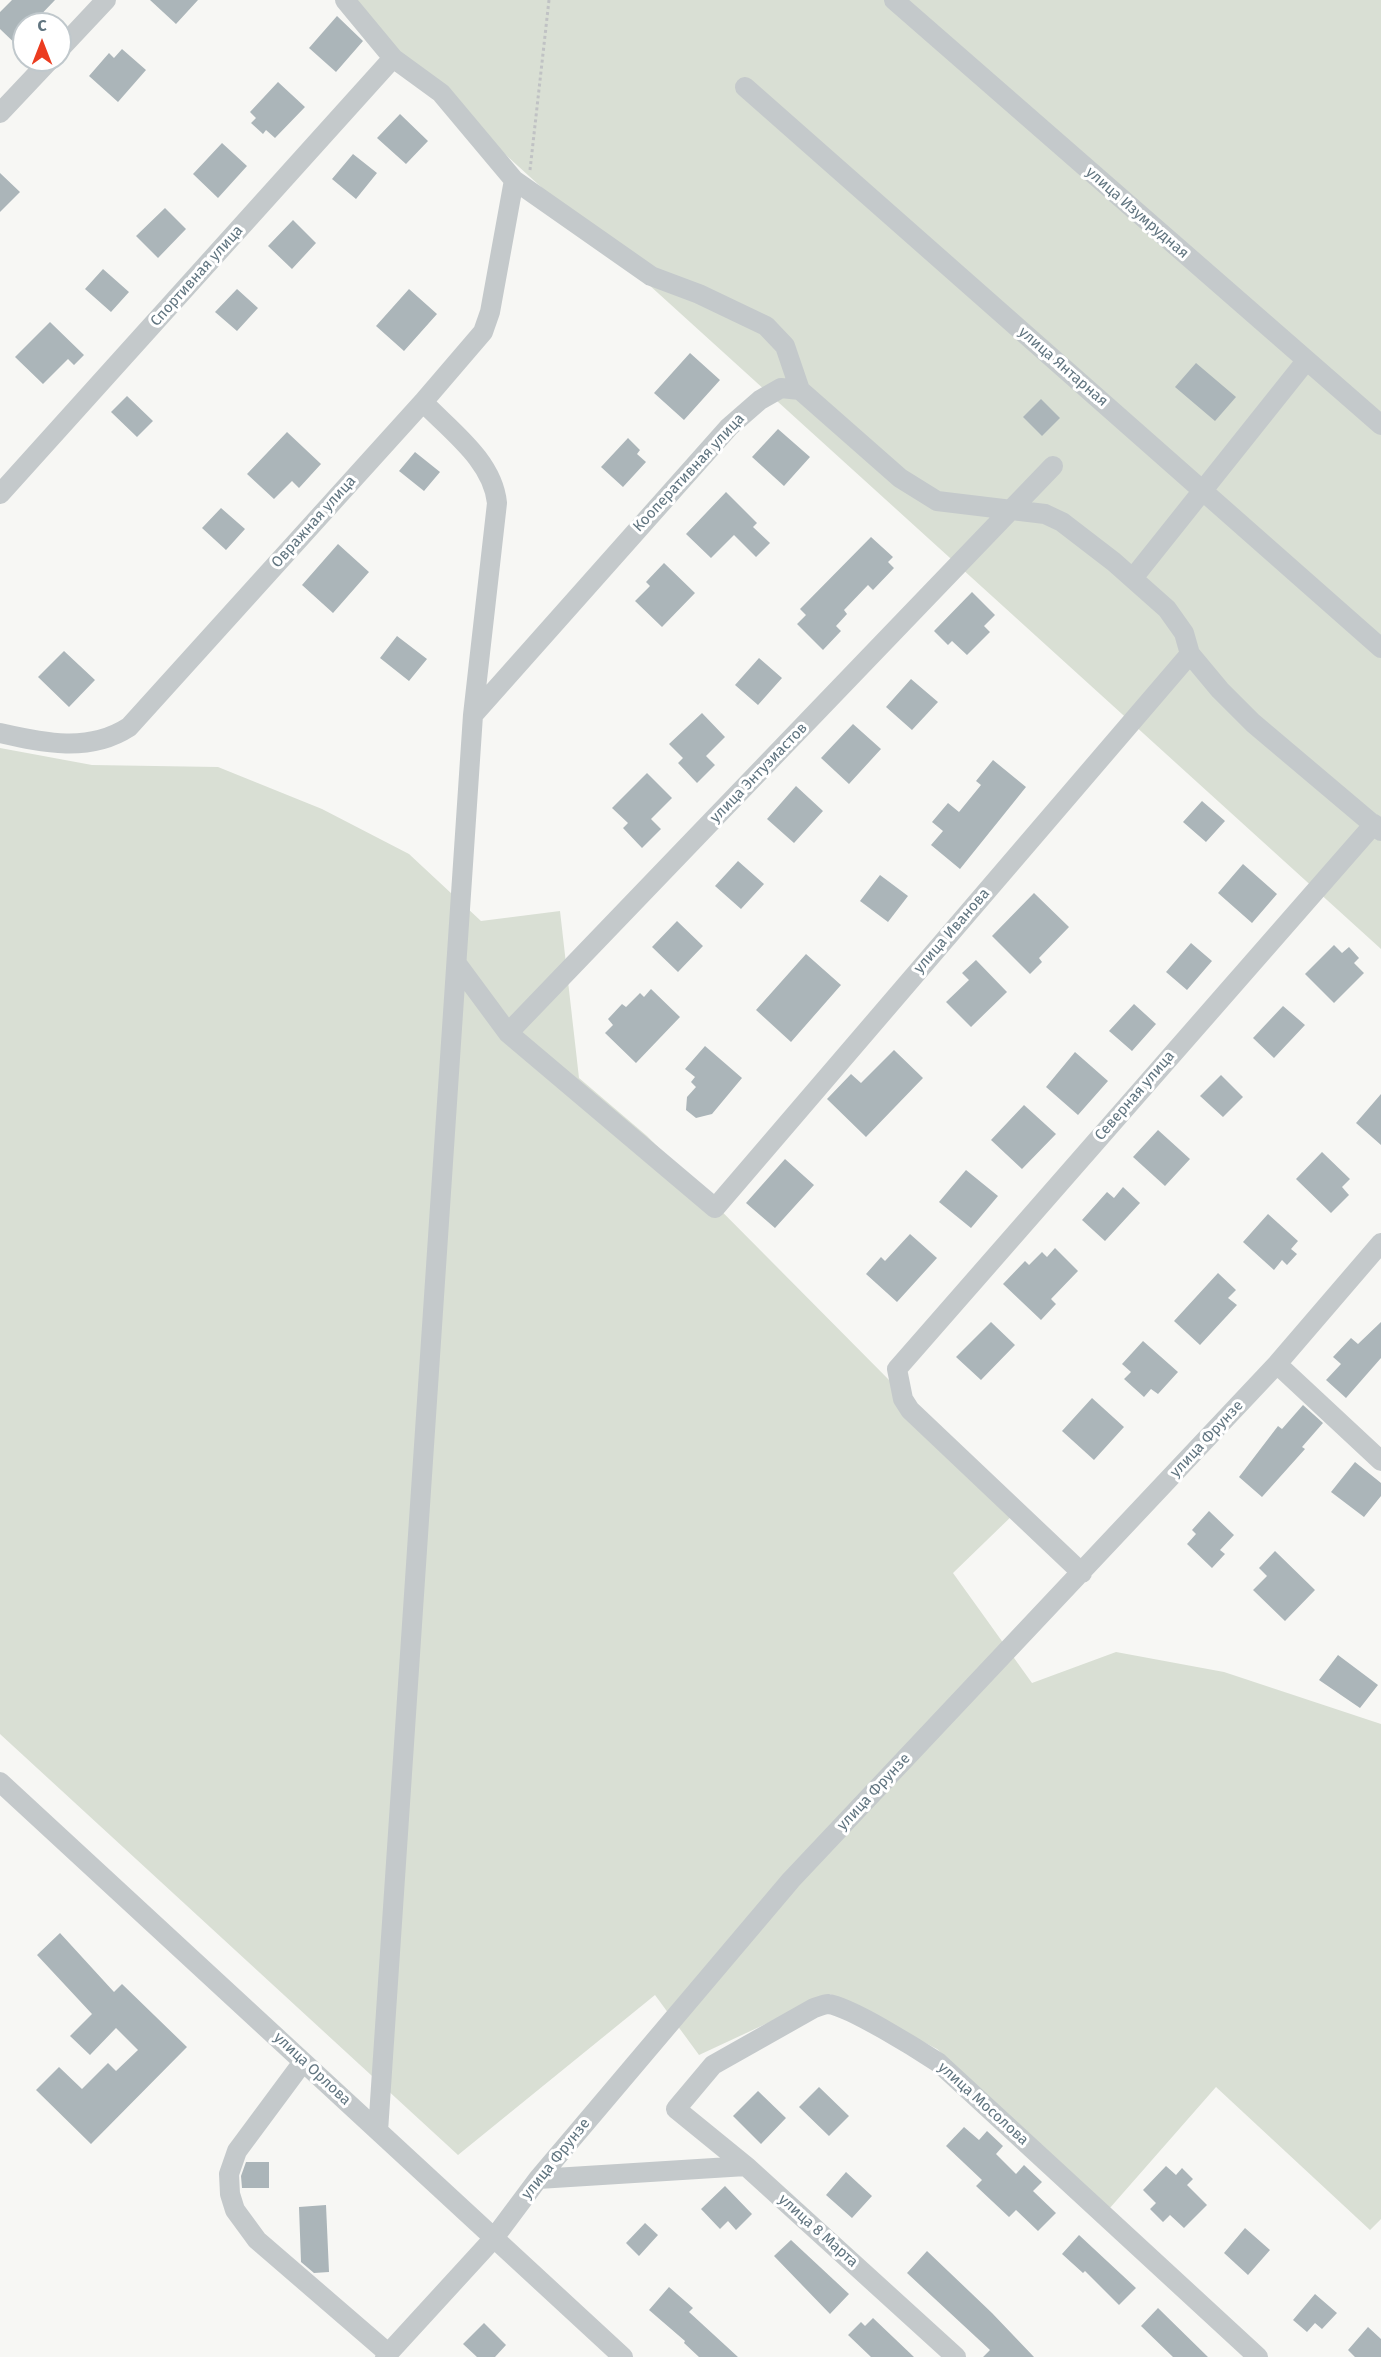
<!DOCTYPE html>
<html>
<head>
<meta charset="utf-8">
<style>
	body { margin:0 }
	#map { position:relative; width:1381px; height:2357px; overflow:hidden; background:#f7f7f4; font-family:"Fira Sans",sans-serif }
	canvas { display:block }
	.north { position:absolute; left:12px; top:12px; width:60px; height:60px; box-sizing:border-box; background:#fff; border:2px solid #c0c8cc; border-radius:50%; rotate:0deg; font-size:16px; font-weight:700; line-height:24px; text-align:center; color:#617580 }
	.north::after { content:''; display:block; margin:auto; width:21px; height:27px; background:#eb3c20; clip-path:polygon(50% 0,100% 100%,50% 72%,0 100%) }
</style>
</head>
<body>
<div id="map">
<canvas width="1381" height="2357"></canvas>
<div class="north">С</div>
</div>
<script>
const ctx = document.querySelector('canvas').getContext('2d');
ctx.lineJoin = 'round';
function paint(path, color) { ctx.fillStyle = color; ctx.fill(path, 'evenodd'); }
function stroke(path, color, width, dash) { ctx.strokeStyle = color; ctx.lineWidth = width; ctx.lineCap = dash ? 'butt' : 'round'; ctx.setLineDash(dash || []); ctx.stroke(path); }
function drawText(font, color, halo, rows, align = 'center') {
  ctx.font = font + ' "Fira Sans",sans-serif'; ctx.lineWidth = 6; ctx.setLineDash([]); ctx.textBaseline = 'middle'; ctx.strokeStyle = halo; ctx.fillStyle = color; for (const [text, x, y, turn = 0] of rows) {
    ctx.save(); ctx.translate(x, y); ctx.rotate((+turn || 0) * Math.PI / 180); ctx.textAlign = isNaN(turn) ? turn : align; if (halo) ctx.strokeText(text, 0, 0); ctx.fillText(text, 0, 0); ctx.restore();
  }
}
const green = new Path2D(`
	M 335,0 L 1381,0 L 1381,949 Z
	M 0,748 L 92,765 L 218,767 L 322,809 L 409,854 L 481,921 L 560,911 L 579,1078 L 647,1136 L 1018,1510 L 953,1573 L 1032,1683 L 1116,1652 L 1224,1672 L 1381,1724 L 1381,2219 L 1370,2230 L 1216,2087 L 1109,2209 L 937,2049 L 830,1994 L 699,2055 L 655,1995 L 458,2155 L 0,1734 Z`);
const building = new Path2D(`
	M 12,0 L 55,0 L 32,24 L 24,24 L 24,52 L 0,29 L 0,12 Z
	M 150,0 L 198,0 L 176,24 Z
	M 337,16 L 363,41 L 336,72 L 309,48 Z
	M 122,49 L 146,70 L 118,102 L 89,76 L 109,53 L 114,58 Z
	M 278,82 L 305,107 L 275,138 L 266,130 L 263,134 L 251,123 L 256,118 L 250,112 Z
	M 400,114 L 428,141 L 406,164 L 377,138 Z
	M 222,143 L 247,166 L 218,198 L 193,174 Z
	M 353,154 L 377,173 L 356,199 L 332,179 Z
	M 0,173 L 20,192 L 0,212 Z
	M 165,208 L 186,229 L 158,258 L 136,236 Z
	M 293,220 L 316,243 L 292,269 L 268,246 Z
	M 103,269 L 129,292 L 111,312 L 85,289 Z
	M 237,289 L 258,308 L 237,331 L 215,312 Z
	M 409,289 L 437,314 L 404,351 L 376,326 Z
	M 50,322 L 84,355 L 74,365 L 68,359 L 43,384 L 15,357 Z
	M 690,353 L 720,380 L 684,420 L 654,393 Z
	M 1196,363 L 1236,397 L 1215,421 L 1175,387 Z
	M 127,396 L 153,421 L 137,437 L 111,412 Z
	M 1041,399 L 1060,418 L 1042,436 L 1023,417 Z
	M 778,429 L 810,457 L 784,486 L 752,457 Z
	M 287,432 L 321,464 L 299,488 L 292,481 L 274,499 L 247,474 Z
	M 628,438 L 640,450 L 637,454 L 646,462 L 623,487 L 601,467 Z
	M 415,452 L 440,472 L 424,491 L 399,471 Z
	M 726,492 L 757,523 L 753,527 L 770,543 L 756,557 L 734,535 L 711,558 L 686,534 Z
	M 221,508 L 245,529 L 226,550 L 202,528 Z
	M 871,537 L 893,557 L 888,562 L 894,568 L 873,590 L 868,585 L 844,610 L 847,614 L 836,626 L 841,631 L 823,650 L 797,624 L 806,615 L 800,609 Z
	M 338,544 L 369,572 L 333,613 L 302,585 Z
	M 664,563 L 695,593 L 662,627 L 635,601 L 650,586 L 646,582 Z
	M 972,592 L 995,615 L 984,626 L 990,632 L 967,655 L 952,641 L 948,645 L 934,631 Z
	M 397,636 L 427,659 L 409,681 L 380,658 Z
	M 64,651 L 95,680 L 69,707 L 38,677 Z
	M 759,658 L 782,678 L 758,705 L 735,685 Z
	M 911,679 L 938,702 L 912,730 L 886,707 Z
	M 702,713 L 725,737 L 706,756 L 715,765 L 697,783 L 678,763 L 683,758 L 669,744 Z
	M 853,724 L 881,749 L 849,784 L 821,758 Z
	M 993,760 L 1026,787 L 960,869 L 931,845 L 943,831 L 932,822 L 948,803 L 959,812 L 981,785 L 976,781 Z
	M 647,773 L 672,798 L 651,819 L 661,829 L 642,848 L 623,828 L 628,823 L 612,808 Z
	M 796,786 L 823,811 L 794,843 L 767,819 Z
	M 1202,801 L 1225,821 L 1206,842 L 1183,822 Z
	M 738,861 L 764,884 L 741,909 L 715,886 Z
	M 1243,864 L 1277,894 L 1252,923 L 1218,893 Z
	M 880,875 L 908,896 L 888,922 L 860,901 Z
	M 1034,893 L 1069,927 L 1039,958 L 1042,962 L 1030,974 L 992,936 Z
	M 677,921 L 703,946 L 678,972 L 652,947 Z
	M 1191,943 L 1212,961 L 1187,990 L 1166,972 Z
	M 1334,945 L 1342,953 L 1349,947 L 1359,958 L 1354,963 L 1364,973 L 1334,1003 L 1305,974 Z
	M 806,954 L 841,985 L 791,1042 L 756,1010 Z
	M 976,960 L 1007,992 L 971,1027 L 946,1002 L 969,980 L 962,973 Z
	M 651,989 L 680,1017 L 636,1063 L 605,1033 L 613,1025 L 608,1019 L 622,1004 L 626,1007 L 640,993 L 644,997 Z
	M 1134,1004 L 1156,1024 L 1132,1051 L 1109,1031 Z
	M 1283,1006 L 1305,1025 L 1274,1058 L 1253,1038 Z
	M 705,1046 L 742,1078 L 712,1114 L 696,1118 L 686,1110 L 687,1097 L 696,1087 L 691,1082 L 695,1077 L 685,1069 Z
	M 894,1050 L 923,1078 L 866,1137 L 827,1099 L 851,1074 L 861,1083 Z
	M 1075,1052 L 1108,1081 L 1078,1115 L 1046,1087 Z
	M 1221,1075 L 1243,1097 L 1223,1117 L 1200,1096 Z
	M 1381,1094 L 1381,1145 L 1356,1123 Z
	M 1024,1105 L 1056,1134 L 1022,1169 L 991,1140 Z
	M 1158,1130 L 1190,1159 L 1165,1186 L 1133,1157 Z
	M 1322,1152 L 1350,1179 L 1342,1187 L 1349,1195 L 1331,1213 L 1296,1179 Z
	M 785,1159 L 814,1185 L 775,1228 L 746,1203 Z
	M 966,1170 L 998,1196 L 971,1228 L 939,1202 Z
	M 1123,1187 L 1140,1203 L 1105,1241 L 1082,1220 L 1107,1192 L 1114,1198 Z
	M 1268,1214 L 1298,1241 L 1291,1249 L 1297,1254 L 1287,1265 L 1282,1260 L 1274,1270 L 1243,1242 Z
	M 910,1234 L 937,1258 L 897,1302 L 866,1274 L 881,1257 L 885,1261 Z
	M 1055,1248 L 1078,1271 L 1051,1299 L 1056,1304 L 1041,1320 L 1003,1284 L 1025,1261 L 1029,1265 L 1042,1252 L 1047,1257 Z
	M 1218,1273 L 1236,1290 L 1228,1298 L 1237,1305 L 1200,1345 L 1174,1321 Z
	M 991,1322 L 1015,1345 L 981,1380 L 956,1357 Z
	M 1381,1322 L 1381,1358 L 1346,1398 L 1326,1380 L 1341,1364 L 1333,1357 L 1351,1338 L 1358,1344 Z
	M 1143,1341 L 1178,1372 L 1158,1394 L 1151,1389 L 1144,1397 L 1124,1379 L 1131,1372 L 1122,1364 Z
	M 1092,1398 L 1124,1427 L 1094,1460 L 1062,1431 Z
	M 1303,1405 L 1323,1423 L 1302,1447 L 1305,1449 L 1262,1497 L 1239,1477 L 1278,1426 L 1282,1429 Z
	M 1355,1462 L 1381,1483 L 1381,1496 L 1364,1517 L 1331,1492 Z
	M 1209,1511 L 1234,1535 L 1220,1550 L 1225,1554 L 1212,1568 L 1187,1544 L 1196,1534 L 1192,1530 Z
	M 1275,1551 L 1315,1590 L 1285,1621 L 1253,1590 L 1267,1576 L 1259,1568 Z
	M 1338,1655 L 1378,1685 L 1360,1708 L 1319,1680 Z
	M 60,1933 L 114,1992 L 122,1984 L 187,2047 L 91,2144 L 36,2090 L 59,2067 L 82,2089 L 108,2063 L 116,2071 L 138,2050 L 116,2028 L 90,2055 L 70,2036 L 92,2014 L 37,1955 Z
	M 819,2087 L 849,2116 L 829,2136 L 799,2107 Z
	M 758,2091 L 786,2118 L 761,2144 L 733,2116 Z
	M 964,2127 L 979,2140 L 987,2131 L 1003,2146 L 996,2154 L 1016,2174 L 1024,2165 L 1042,2182 L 1033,2191 L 1056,2213 L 1038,2231 L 1016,2210 L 1009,2217 L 976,2186 L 982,2180 L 946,2146 Z
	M 246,2162 L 269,2162 L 269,2188 L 242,2188 L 241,2176 Z
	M 1166,2166 L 1176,2175 L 1182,2168 L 1193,2179 L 1187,2185 L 1207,2205 L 1184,2228 L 1170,2215 L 1163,2222 L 1150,2209 L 1156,2203 L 1143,2190 Z
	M 846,2172 L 872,2196 L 852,2218 L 826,2195 Z
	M 725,2186 L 752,2214 L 736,2230 L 728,2221 L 720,2229 L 701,2209 Z
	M 326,2205 L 329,2272 L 314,2273 L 301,2262 L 299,2207 Z
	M 645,2223 L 658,2235 L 639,2256 L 626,2243 Z
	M 1245,2228 L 1270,2250 L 1248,2275 L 1224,2253 Z
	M 1079,2235 L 1136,2288 L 1119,2305 L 1085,2271 L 1083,2273 L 1062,2254 Z
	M 791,2240 L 849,2294 L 830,2314 L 774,2256 Z
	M 927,2251 L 992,2313 L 1034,2357 L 983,2357 L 990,2350 L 907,2273 Z
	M 669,2287 L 693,2308 L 689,2312 L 738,2357 L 699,2357 L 684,2343 L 685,2341 L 649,2310 Z
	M 1315,2294 L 1337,2313 L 1322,2329 L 1315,2323 L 1307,2332 L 1293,2320 Z
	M 1158,2308 L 1208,2357 L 1173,2357 L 1141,2326 Z
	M 873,2318 L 914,2357 L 871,2357 L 848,2335 L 861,2322 L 865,2326 Z
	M 484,2323 L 506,2345 L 495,2357 L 477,2357 L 463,2344 Z
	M 1368,2327 L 1381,2339 L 1381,2357 L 1355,2357 L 1348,2350 Z`);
const path = new Path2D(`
	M 530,170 L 549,0`);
const minor = new Path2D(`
	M 345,0 L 393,58 L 441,93 L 514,180 L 651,276 L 699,294 L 766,326 L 785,346 L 800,390
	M 894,0 L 1381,425
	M 60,49 L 106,0
	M 745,87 L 1381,648
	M 0,113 L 50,60
	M 0,494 L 393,58
	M 1133,578 L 1306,361
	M 473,715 L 729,427 L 760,400 L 781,388 L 800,390 L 900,478 L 937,501 L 1045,514 L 1062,522 L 1114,562 L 1167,609 L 1184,633 L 1190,654 L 1220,690 L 1253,723 L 1381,831
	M 0,733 C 44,743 89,753 129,727 L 423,402 L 483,332 L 490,312 L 514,180
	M 457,964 L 508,1033 L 715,1208 L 1190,654
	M 508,1033 L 1053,466
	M 1277,1364 L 1381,1461
	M 1082,1573 L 910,1410 L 903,1399 L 897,1369 L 1374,824
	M 0,1782 L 623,2357
	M 303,2062 L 237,2151 L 229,2174 L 230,2194 L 235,2210 L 257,2240 L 388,2353
	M 378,2131 L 473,715 L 497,503 C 493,461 451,431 423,402
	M 538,2179 L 746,2166
	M 385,2357 L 494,2238 L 538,2179 L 791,1880 L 1277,1364 L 1381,1243
	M 956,2357 L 746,2166 L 676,2109 L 713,2065 L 814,2008 C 818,2007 824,2004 828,2004 C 849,2006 919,2050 939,2063 L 1258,2357`);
const streetNames = [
	["улица Изумрудная",1137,213,41],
	["Спортивная улица",197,276,-48],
	["улица Янтарная",1063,367,41],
	["Кооперативная улица",689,473,-47],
	["Овражная улица",314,522,-48],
	["улица Энтузиастов",759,773,-46],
	["улица Иванова",952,931,-49],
	["Северная улица",1135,1096,-49],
	["улица Фрунзе",1207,1439,-47],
	["улица Фрунзе",874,1792,-47],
	["улица Орлова",312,2069,43],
	["улица Мосолова",983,2104,42],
	["улица Фрунзе",556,2159,-51],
	["улица 8 Марта",818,2231,42]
];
paint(green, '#d9dfd4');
paint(building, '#abb5b9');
stroke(path, '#c0c2c4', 3, [3, 3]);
stroke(minor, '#c4c9cb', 20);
drawText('15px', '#617580', '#fff', streetNames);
</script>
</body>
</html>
